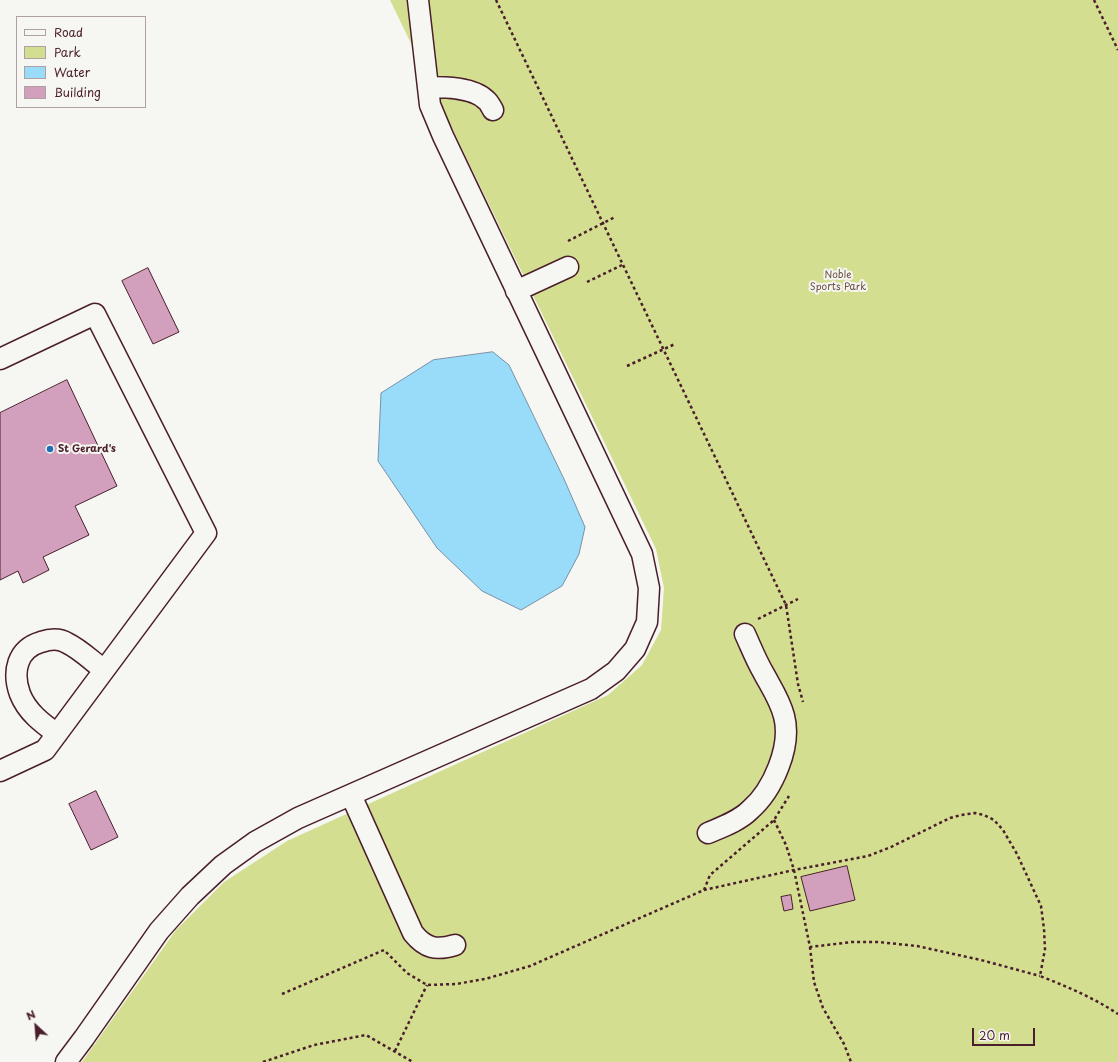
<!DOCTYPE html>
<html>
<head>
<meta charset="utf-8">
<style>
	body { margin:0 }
	#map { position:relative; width:1118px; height:1062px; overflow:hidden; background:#f6f6f2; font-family:"Playpen Sans",sans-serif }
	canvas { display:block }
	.legend { position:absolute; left:16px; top:16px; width:130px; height:92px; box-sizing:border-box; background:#f6f6f2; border:1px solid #b1a0a2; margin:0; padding:5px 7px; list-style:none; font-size:12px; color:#4a1f2b }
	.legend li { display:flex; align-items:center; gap:8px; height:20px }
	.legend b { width:20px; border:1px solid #b1a0a2 }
	.north { position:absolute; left:16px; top:1006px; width:40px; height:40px; -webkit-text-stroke:3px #f6f6f2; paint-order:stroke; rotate:334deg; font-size:11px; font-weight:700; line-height:16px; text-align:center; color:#4a1f2b }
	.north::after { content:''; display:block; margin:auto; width:14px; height:18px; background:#4a1f2b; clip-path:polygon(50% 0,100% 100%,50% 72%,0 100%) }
	.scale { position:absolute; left:972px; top:1028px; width:63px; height:18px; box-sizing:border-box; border:2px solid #4a1f2b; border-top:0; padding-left:5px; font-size:12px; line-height:14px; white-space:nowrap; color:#4a1f2b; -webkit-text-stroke:3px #f6f6f2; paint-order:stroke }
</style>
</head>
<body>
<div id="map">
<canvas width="1118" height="1062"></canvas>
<ul class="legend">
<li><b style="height:5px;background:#f6f6f2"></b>Road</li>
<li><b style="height:11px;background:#d3de91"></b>Park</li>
<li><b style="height:11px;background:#98dcfa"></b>Water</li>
<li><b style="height:11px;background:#d2a0bc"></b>Building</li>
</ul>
<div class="north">N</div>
<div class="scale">20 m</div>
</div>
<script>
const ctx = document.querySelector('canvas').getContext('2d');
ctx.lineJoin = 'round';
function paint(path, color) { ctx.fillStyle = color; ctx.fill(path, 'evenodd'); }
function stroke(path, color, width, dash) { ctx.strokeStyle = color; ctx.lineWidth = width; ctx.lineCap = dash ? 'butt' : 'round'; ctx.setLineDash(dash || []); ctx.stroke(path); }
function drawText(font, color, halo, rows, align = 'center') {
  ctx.font = font + ' "Playpen Sans",sans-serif'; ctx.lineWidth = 4; ctx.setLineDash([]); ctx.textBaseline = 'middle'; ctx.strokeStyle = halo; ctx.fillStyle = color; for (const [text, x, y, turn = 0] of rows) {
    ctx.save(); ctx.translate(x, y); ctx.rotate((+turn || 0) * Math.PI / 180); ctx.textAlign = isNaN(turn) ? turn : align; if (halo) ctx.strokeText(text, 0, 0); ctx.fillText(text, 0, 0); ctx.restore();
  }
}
const green = new Path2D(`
	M 390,0 L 1118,0 L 1118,1062 L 82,1062 L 176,930 L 224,882 L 287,841 L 608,695 L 642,665 L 661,630 L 664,588 L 656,549 Z`);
const water = new Path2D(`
	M 493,352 L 509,365 L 564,479 L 585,527 L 579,554 L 562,586 L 521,610 L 482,591 L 437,548 L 378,461 L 381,393 L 433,360 Z`);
const building = new Path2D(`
	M 148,268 L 179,332 L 153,344 L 122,281 Z
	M 67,380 L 117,486 L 75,506 L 89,535 L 43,557 L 49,570 L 23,583 L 18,571 L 0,580 L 0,413 Z
	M 96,791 L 118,837 L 91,850 L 69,804 Z
	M 847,866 L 855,900 L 810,911 L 801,877 Z
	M 791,895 L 793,909 L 784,911 L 781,897 Z`);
const path = new Path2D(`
	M 496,0 L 786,605 L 798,684 L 803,702
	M 1094,0 L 1118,50
	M 568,241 L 615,217
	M 587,282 L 622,265
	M 627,366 L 675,344
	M 758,619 L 798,599
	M 774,820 L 786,845 L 794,870 L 810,947 L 852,942 L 878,942 L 917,946 L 981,960 L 1040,976
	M 704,890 L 710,875 L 774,820 L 789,796
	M 810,947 L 814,982 L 823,1008 L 844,1044 L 851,1062
	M 282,994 L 384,950 L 407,973 L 427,985 L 456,984 L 485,979 L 530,966 L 704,890 L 794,870 L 868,856 L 891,847 L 950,818 L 961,815 L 975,813 L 984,815 L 994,820 L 1003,830 L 1017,854 L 1041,906 L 1044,929 L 1045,949 L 1040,976 C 1068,987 1094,998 1118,1014
	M 395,1051 L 427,985
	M 263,1062 L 314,1045 L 366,1035 L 413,1062`);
const minor = new Path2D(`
	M 428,87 C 444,87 473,87 486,100 C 489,102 491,107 493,110
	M 516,291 L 568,267
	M 0,359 L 95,314 L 206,533 L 45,750 L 0,771
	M 57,734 C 42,723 27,712 20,694 C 12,672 17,649 41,642 C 50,639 59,638 67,643 C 80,649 93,662 104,670
	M 351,795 L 413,933 C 425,948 436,951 455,945
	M 708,833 C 722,827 739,821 750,810 C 773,790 792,746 784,716 C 780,700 771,687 763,672 C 756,660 751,647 745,634
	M 66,1062 L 84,1038 L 159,931 L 190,896 L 223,865 L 255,842 L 298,818 L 591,689 L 616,671 L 635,649 L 647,622 L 649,588 L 642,554 L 443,136 L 430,105 L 418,0`);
const markers = [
	[50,449,4,"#1f6fb2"]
];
const parkNames = [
	["Noble",838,275],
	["Sports Park",838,287]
];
const poiNames = [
	["St Gerard's",58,449]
];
paint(green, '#d3de91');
paint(water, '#98dcfa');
stroke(water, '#7990a7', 1);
paint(building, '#d2a0bc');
stroke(building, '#4a1f2b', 1);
stroke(minor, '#4a1f2b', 23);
stroke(path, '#4a1f2b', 2.5, [3, 3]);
stroke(minor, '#f6f6f2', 20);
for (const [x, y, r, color] of markers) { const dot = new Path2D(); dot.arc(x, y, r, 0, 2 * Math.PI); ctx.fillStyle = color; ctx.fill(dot); stroke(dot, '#f6f6f2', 1.5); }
drawText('10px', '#6c4f44', '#f6f6f2', parkNames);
drawText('bold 10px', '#4a1f2b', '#f6f6f2', poiNames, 'left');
</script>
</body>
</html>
